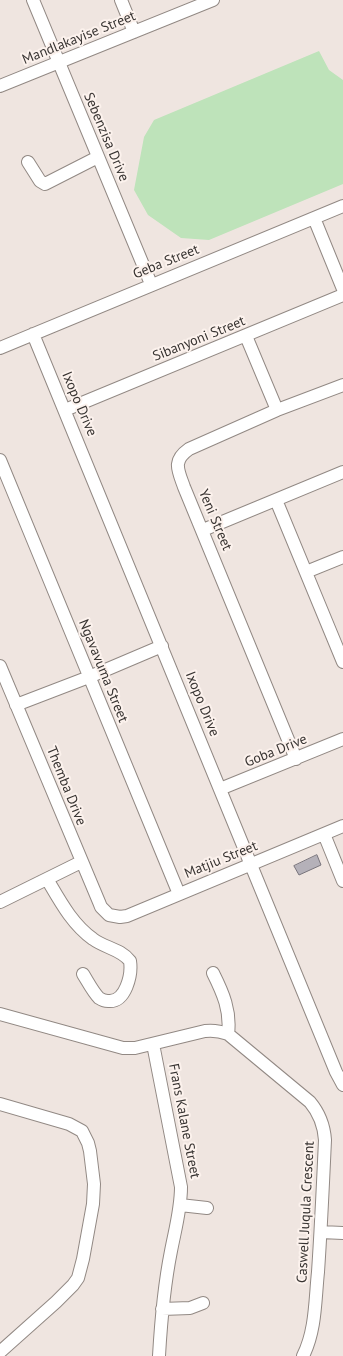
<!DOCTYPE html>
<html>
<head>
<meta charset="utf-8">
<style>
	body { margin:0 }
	canvas { display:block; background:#efe5e0 }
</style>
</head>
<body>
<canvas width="343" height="1356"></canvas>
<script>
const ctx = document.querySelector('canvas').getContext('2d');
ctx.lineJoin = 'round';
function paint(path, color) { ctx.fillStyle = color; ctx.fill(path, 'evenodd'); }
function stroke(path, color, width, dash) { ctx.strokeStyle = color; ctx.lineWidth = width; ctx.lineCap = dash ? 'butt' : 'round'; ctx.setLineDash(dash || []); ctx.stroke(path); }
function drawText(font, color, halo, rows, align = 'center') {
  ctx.font = font + ' "PT Sans",sans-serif'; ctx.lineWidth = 4; ctx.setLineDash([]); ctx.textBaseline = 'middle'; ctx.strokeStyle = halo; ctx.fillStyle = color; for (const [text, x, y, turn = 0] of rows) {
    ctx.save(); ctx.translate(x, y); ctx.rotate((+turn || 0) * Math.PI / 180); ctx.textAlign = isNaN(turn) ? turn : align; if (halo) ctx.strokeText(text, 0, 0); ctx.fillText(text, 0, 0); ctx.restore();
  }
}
const green = new Path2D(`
	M 319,51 L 329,70 L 343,80 L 343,184 L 209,240 L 181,238 L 148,215 L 134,190 L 144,137 L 154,120 Z`);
const building = new Path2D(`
	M 317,855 L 321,865 L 299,875 L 294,866 Z`);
const minor = new Path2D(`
	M 33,0 L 151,284
	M 121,0 L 134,32
	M 0,86 L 213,0
	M 28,162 L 40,181 L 45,184 L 98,157
	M 314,218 L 343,289
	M 33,334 L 336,1072 L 343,1085
	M 246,336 L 277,410
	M 0,348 L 343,206
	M 65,410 L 343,295
	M 0,460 L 179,894
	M 276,500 L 343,662
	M 203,530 L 343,472
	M 306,572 L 343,557
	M 0,666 L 99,902 L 101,907 L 109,915 L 120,917 L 127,916 L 343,826
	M 16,705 L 89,677 L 162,646
	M 296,759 L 184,487 C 178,470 172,461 189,449 L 277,410 L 343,385
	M 220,789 L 343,739
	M 324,834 L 343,881
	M 47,879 C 60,901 72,924 93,939 C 105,948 121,949 130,961 C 132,974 126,1003 108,1001 C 105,1001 102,1000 99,998 C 93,992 88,982 83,974
	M 0,902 L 81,862
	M 213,973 C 223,993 231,1011 228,1034
	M 0,1014 L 123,1048 L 135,1048 L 205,1031 C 213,1030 220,1031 228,1034 L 310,1102 C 320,1114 324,1125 325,1140 C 323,1184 321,1228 318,1272 C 315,1300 316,1330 303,1356
	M 153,1044 L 181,1187 C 181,1209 175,1230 171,1251 C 164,1286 161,1321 159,1356
	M 0,1104 L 69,1124 L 82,1131 L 88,1143 L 90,1151 L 94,1184 L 93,1204 L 83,1259 L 78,1278 L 73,1285 L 56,1302 L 0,1352
	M 180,1205 L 207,1208
	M 321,1232 L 343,1233
	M 162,1309 L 190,1308 L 203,1303`);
const streetNames = [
	["Mandlakayise Street",79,38,-22],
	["Sebenzisa Drive",106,137,67],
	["Geba Street",166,262,-22],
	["Sibanyoni Street",199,339,-22],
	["Ixopo Drive",79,404,67],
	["Yeni Street",215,520,67],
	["Ngavavuma Street",103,671,68],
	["Ixopo Drive",202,704,68],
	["Goba Drive",276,751,-22],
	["Themba Drive",66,786,68],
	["Matjiu Street",221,860,-22],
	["Frans Kalane Street",184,1121,79],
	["Caswell Juqula Crescent",306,1212,-87]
];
paint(green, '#bee3ba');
paint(building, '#b5b1b9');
stroke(building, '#78747c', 1);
stroke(minor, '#928984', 14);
stroke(minor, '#fff', 12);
drawText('14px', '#373331', '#fcf2ed', streetNames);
</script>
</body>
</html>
